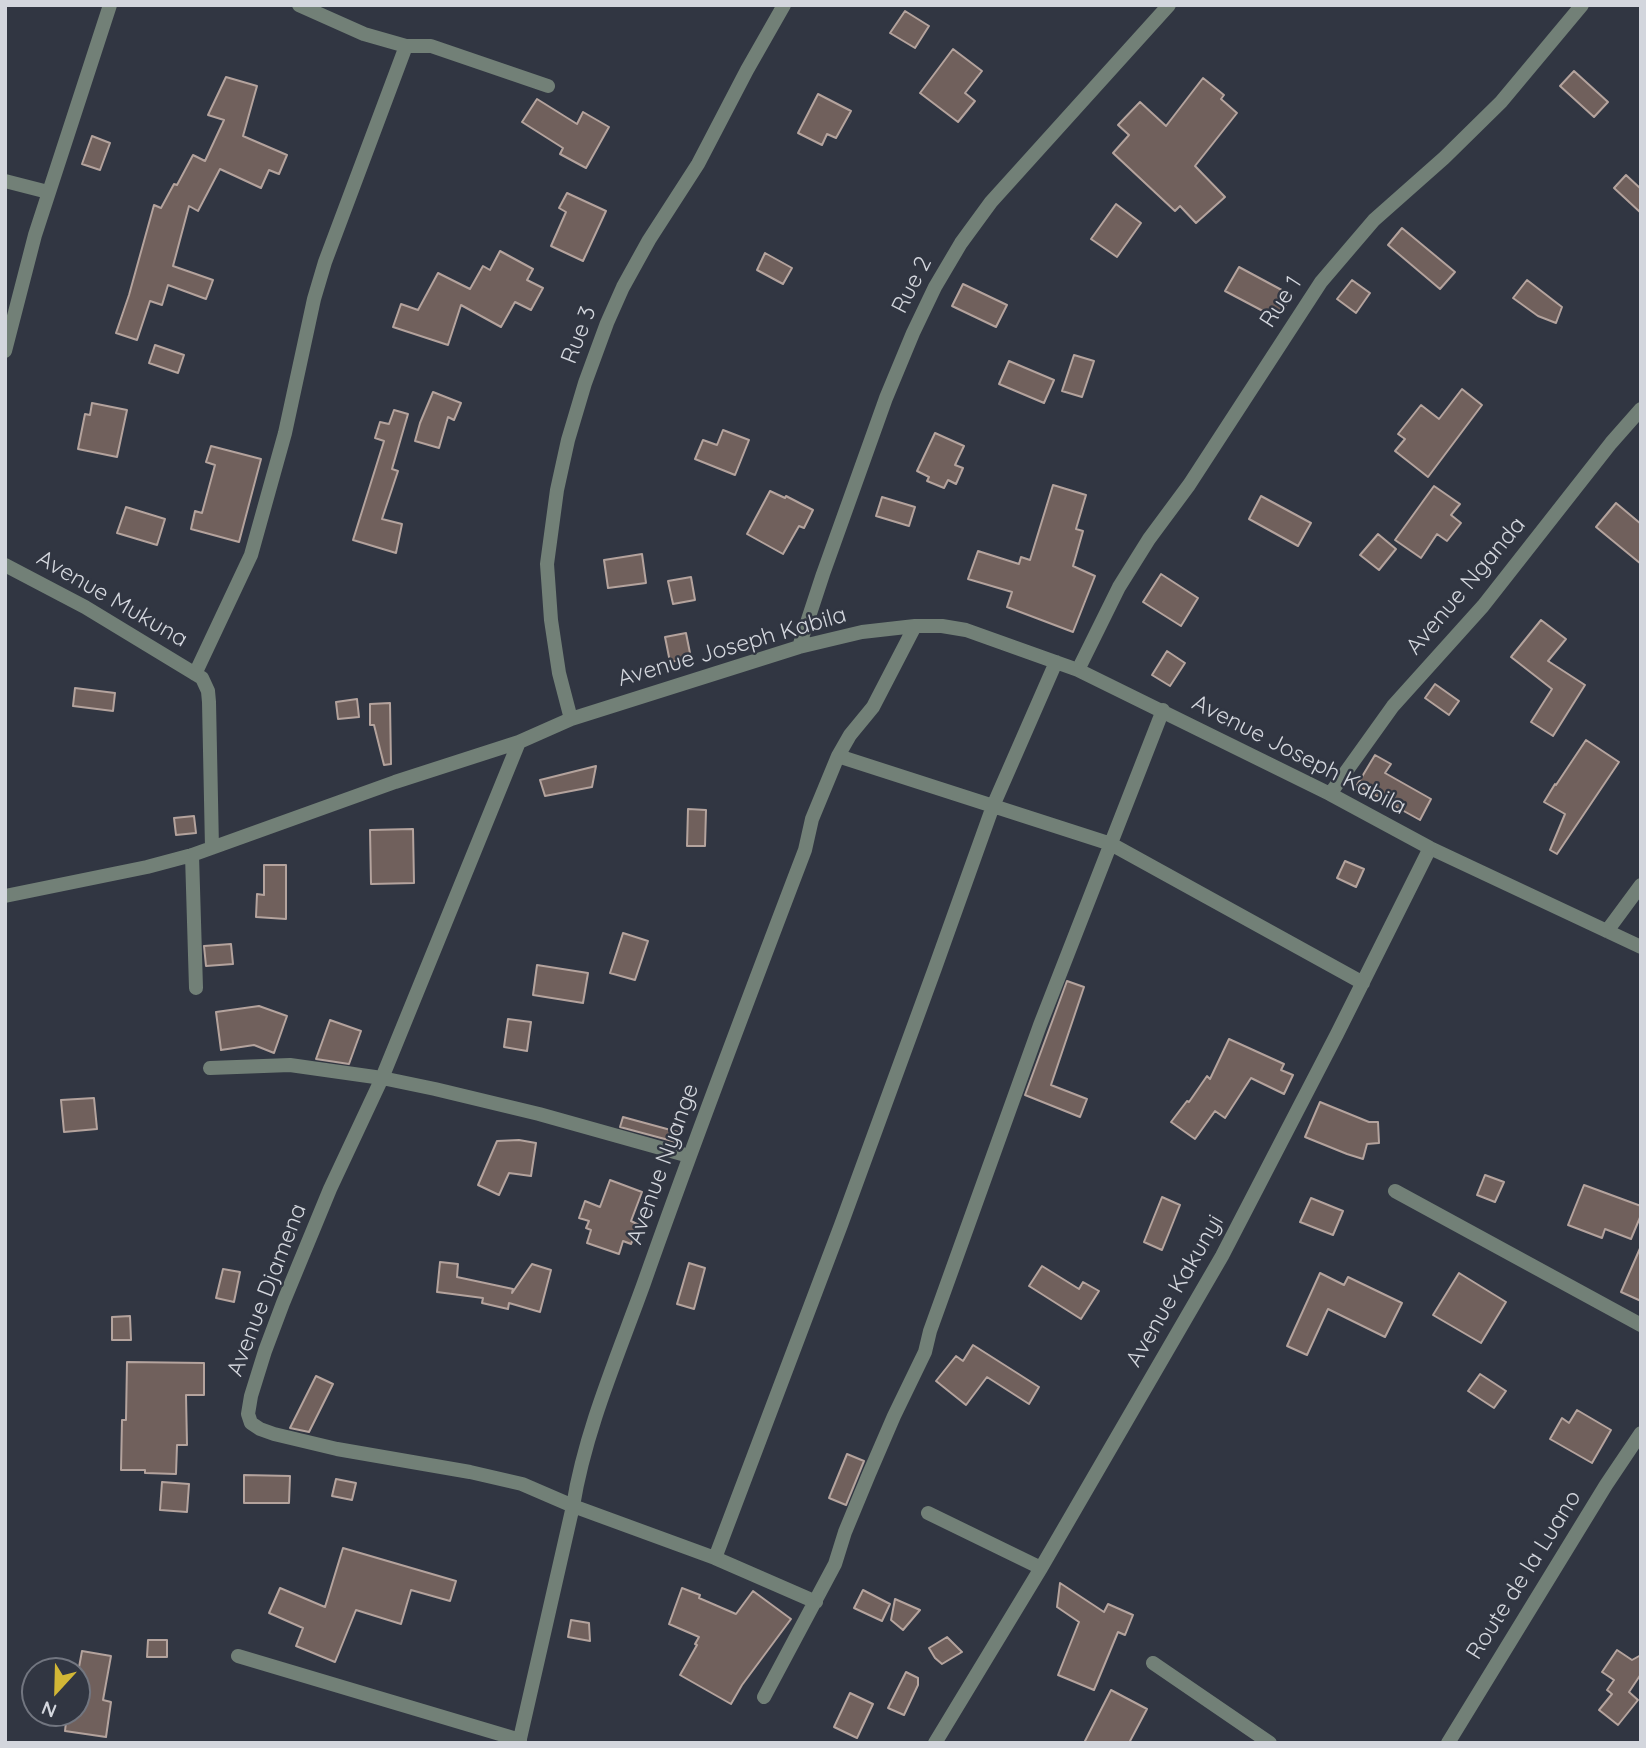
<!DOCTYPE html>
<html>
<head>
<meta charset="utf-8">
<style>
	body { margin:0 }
	#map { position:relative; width:1646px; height:1748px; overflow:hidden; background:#313642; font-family:Quicksand,sans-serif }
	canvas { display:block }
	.frame { position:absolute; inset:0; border:7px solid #d3d6dd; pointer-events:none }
	.north { position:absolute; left:21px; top:1657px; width:70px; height:70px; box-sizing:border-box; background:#313642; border:2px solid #727680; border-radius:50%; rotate:202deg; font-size:19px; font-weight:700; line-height:28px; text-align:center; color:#d3d6dd }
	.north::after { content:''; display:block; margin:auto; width:24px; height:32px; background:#d2b736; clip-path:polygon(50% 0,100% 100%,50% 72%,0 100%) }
</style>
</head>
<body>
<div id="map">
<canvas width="1646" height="1748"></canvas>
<div class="frame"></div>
<div class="north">N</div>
</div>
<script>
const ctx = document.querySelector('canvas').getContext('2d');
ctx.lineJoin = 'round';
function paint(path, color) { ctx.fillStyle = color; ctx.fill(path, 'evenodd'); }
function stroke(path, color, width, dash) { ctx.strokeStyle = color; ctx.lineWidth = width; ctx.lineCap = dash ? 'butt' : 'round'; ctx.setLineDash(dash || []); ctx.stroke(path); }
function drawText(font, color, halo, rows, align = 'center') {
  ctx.font = font + ' Quicksand,sans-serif'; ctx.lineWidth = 5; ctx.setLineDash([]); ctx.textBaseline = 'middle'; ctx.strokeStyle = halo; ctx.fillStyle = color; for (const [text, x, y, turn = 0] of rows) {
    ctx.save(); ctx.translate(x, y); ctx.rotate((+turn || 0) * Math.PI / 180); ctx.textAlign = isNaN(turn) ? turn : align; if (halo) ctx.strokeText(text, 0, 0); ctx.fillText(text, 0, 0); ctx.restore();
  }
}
const building = new Path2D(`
	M 905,11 L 929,26 L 915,48 L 890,33 Z
	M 953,49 L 982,71 L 965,93 L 975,101 L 958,122 L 920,93 Z
	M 1574,71 L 1608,102 L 1594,117 L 1560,86 Z
	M 226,77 L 257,86 L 243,136 L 287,155 L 279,174 L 269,170 L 261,188 L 220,169 L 198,211 L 189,206 L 173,266 L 213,280 L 206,299 L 168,285 L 162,305 L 150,301 L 137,340 L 116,333 L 129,295 L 154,205 L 161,208 L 174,184 L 177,185 L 193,155 L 205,161 L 224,120 L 208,115 Z
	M 1203,78 L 1224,95 L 1221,99 L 1237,113 L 1195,166 L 1225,197 L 1196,223 L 1180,206 L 1175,211 L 1113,153 L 1129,135 L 1118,125 L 1140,102 L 1166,126 Z
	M 818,94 L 851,111 L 836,138 L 827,134 L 822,145 L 798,133 Z
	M 537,99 L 577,124 L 583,112 L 609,127 L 586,168 L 560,154 L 563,148 L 522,122 Z
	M 92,136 L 110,143 L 100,170 L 82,164 Z
	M 1626,175 L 1641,189 L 1641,213 L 1614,188 Z
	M 567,193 L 606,211 L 583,261 L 551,246 L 566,212 L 559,208 Z
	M 1116,204 L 1141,223 L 1117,257 L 1091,239 Z
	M 1402,228 L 1455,272 L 1440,289 L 1388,245 Z
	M 500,251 L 533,269 L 527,280 L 543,288 L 531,310 L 515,302 L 501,327 L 461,305 L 448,345 L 393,327 L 401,304 L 418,310 L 438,273 L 470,289 L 483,266 L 490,270 Z
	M 765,253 L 792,268 L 783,284 L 757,270 Z
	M 1239,267 L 1291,295 L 1278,319 L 1225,291 Z
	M 1352,280 L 1370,293 L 1356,313 L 1337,299 Z
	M 1527,280 L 1562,307 L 1556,323 L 1538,316 L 1513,298 Z
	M 963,284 L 1007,305 L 996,327 L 952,306 Z
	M 155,345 L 184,355 L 178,373 L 149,363 Z
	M 1074,355 L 1094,361 L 1082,397 L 1062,391 Z
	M 1009,361 L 1054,380 L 1044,403 L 999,384 Z
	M 1462,389 L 1482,405 L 1428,477 L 1395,451 L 1405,439 L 1398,434 L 1421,405 L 1439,419 Z
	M 433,392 L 461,403 L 454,420 L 448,417 L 439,448 L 415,441 L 420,423 Z
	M 92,403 L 127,410 L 117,457 L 78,449 L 85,414 L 90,415 Z
	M 394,410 L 408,414 L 392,469 L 398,471 L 382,519 L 402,524 L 396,553 L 353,540 L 384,441 L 375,438 L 380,422 L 389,424 Z
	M 723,430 L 749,440 L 735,475 L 695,459 L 703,440 L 717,445 Z
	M 935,433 L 964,446 L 955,465 L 963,468 L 956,484 L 948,480 L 944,488 L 927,481 L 929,477 L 917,471 Z
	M 211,446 L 261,459 L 239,542 L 191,529 L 195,511 L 202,513 L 215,465 L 206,462 Z
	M 1053,485 L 1086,495 L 1076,529 L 1083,531 L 1073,566 L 1095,576 L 1073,632 L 1007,607 L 1012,592 L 968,579 L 978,551 L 1019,564 L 1021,557 L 1030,560 Z
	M 1434,486 L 1460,504 L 1451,515 L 1461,523 L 1447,541 L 1437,534 L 1421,558 L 1395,540 Z
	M 770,491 L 785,498 L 786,496 L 813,510 L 804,528 L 799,526 L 783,554 L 747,534 Z
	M 1261,496 L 1311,523 L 1298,546 L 1249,519 Z
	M 882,497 L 915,507 L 909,526 L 876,516 Z
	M 1616,503 L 1641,524 L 1641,564 L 1596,527 Z
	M 126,507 L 165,519 L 157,545 L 117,533 Z
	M 1378,534 L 1396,549 L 1379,570 L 1360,555 Z
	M 642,554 L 646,583 L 608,588 L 604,560 Z
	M 1161,574 L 1198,598 L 1181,626 L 1143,602 Z
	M 691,577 L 695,600 L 673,604 L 668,581 Z
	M 1541,620 L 1566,639 L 1548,661 L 1585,685 L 1553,736 L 1531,722 L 1552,689 L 1511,657 Z
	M 686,633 L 691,658 L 670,662 L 665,637 Z
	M 1167,651 L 1185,663 L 1170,686 L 1152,675 Z
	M 1435,684 L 1459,701 L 1449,715 L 1425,698 Z
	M 75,688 L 115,693 L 113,711 L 73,706 Z
	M 357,699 L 359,717 L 338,719 L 336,702 Z
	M 390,703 L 391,764 L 384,765 L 374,725 L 370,725 L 370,704 Z
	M 1586,740 L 1619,762 L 1557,854 L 1550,850 L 1565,814 L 1544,802 L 1555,784 L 1556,785 Z
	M 1375,755 L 1391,764 L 1385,773 L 1431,799 L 1420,820 L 1357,785 Z
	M 596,766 L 592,787 L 545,796 L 540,780 Z
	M 688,809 L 706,810 L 705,846 L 687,846 Z
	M 194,816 L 196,833 L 176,835 L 174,818 Z
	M 413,829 L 414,883 L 371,884 L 370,830 Z
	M 1345,861 L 1364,869 L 1356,887 L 1337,878 Z
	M 264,865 L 286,865 L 286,919 L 256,917 L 257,894 L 264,895 Z
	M 623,933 L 648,941 L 635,980 L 610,973 Z
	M 231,944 L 233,964 L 206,966 L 204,946 Z
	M 537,965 L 588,973 L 583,1003 L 533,995 Z
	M 1067,981 L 1084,987 L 1051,1085 L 1087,1099 L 1080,1117 L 1025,1095 Z
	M 259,1006 L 287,1016 L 274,1053 L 254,1045 L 221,1050 L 216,1012 Z
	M 508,1019 L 531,1022 L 527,1051 L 504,1047 Z
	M 330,1020 L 361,1031 L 349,1064 L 316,1059 Z
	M 1229,1039 L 1284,1064 L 1281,1070 L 1293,1075 L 1284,1094 L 1251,1078 L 1225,1118 L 1215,1111 L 1195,1139 L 1171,1122 L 1187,1101 L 1189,1102 L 1207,1076 L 1210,1079 Z
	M 94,1098 L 97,1129 L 64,1132 L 61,1100 Z
	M 1320,1102 L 1369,1122 L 1378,1122 L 1379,1143 L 1367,1144 L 1363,1159 L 1347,1154 L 1305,1137 Z
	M 623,1117 L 678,1132 L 676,1142 L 620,1127 Z
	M 519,1140 L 536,1143 L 531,1176 L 509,1173 L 499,1195 L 478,1185 L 497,1141 Z
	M 1485,1175 L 1504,1182 L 1495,1202 L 1477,1195 Z
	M 610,1180 L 642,1192 L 631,1221 L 639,1225 L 631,1244 L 623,1241 L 619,1254 L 587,1243 L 591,1230 L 586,1228 L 589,1221 L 579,1218 L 585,1201 L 600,1207 Z
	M 1584,1185 L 1641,1206 L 1641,1215 L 1631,1239 L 1605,1229 L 1602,1238 L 1568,1225 Z
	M 1162,1197 L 1180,1205 L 1162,1250 L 1144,1242 Z
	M 1311,1198 L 1343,1211 L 1333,1235 L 1300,1222 Z
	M 1641,1246 L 1641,1301 L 1621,1292 Z
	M 440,1262 L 458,1264 L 457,1277 L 513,1289 L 512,1293 L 532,1264 L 551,1270 L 540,1312 L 509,1303 L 508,1309 L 482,1303 L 483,1298 L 437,1292 Z
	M 689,1263 L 705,1268 L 694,1309 L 677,1304 Z
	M 1042,1266 L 1079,1289 L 1083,1282 L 1099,1291 L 1081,1319 L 1029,1286 Z
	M 223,1269 L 240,1272 L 234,1302 L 216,1298 Z
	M 1320,1273 L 1344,1285 L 1348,1277 L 1402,1303 L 1385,1337 L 1328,1309 L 1307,1355 L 1287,1346 Z
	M 1459,1273 L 1506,1302 L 1481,1343 L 1433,1315 Z
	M 130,1316 L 131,1340 L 112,1340 L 112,1317 Z
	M 973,1345 L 1039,1387 L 1029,1404 L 987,1377 L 966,1405 L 936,1381 L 956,1356 L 963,1361 Z
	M 127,1362 L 204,1363 L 204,1395 L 186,1395 L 187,1445 L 177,1445 L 176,1474 L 145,1473 L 145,1470 L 121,1470 L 122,1420 L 126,1420 Z
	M 1480,1374 L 1506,1391 L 1494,1408 L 1468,1391 Z
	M 316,1376 L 333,1384 L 309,1432 L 290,1428 Z
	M 1577,1410 L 1611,1430 L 1592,1463 L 1550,1439 L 1562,1418 L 1569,1423 Z
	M 847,1454 L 864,1461 L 846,1505 L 829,1498 Z
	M 244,1475 L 290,1476 L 289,1503 L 244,1503 Z
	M 336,1479 L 356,1483 L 352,1500 L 332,1496 Z
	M 162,1482 L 189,1484 L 187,1512 L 160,1510 Z
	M 343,1548 L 456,1581 L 450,1601 L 411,1590 L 401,1624 L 356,1610 L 335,1662 L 296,1646 L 303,1628 L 269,1613 L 280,1588 L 325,1607 Z
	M 1060,1583 L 1104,1612 L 1108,1604 L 1133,1615 L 1125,1635 L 1118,1632 L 1094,1690 L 1058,1675 L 1079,1622 L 1057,1607 Z
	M 682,1588 L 700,1595 L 699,1598 L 736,1614 L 753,1591 L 791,1619 L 742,1685 L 731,1704 L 680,1675 L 697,1645 L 695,1644 L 699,1637 L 669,1624 Z
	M 863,1590 L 890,1604 L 882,1621 L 854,1608 Z
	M 895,1599 L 920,1610 L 903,1630 L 891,1620 Z
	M 571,1620 L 589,1623 L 590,1641 L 568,1637 Z
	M 947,1637 L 962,1652 L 942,1664 L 935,1658 L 929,1648 Z
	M 148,1640 L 167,1640 L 167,1657 L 147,1657 Z
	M 1617,1650 L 1632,1660 L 1641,1655 L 1641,1674 L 1629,1692 L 1638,1700 L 1618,1725 L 1599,1710 L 1612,1694 L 1607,1690 L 1614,1680 L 1602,1672 Z
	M 82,1651 L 111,1656 L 103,1700 L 111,1702 L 106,1737 L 65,1731 L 67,1713 L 77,1713 L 77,1678 Z
	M 906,1672 L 918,1678 L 918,1685 L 904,1715 L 888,1708 Z
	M 1111,1690 L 1147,1709 L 1129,1743 L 1084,1743 Z
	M 850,1693 L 873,1704 L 857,1738 L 834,1727 Z`);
const service = new Path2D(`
	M 1153,1663 L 1270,1743`);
const minor = new Path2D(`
	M 299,5 L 364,34 L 406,46 L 431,46 L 548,86
	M 5,181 L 48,192
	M 5,351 L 35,235 L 110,5
	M 5,565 L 85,607 L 202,678 L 208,691 L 209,702 L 212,848
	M 799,647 L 823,574 L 886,398 L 913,333 L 935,287 L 961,243 L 991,202 L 1169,5
	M 1078,670 L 1119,587 L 1149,539 L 1189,485 L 1321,282 L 1374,220 L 1444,158 L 1501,102 L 1582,5
	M 195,674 L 251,555 L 285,433 L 314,299 L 325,262 L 406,46
	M 571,719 L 559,673 L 551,620 L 547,564 L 557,490 L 568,440 L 585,383 L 607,323 L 623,287 L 649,240 L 698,164 L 747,70 L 784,5
	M 519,742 L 382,1078 L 330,1189 L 283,1303 L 265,1351 L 251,1396 L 248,1414 L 251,1423 L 260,1429 L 274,1434 L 337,1449 L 470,1472 L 522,1484 L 573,1506 L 715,1558 L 816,1602
	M 838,756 L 1111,844 L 1363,983
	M 1330,794 L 1393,706 L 1483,606 L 1611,443 L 1641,409
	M 192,855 L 196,988
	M 5,896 L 147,867 L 192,855 L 395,782 L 519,742 L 571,719 L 799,647 L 862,632 L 915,626 L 942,626 L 966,630 L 1078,670 L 1330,794 L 1430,848 L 1641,947
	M 1607,931 L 1641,885
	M 210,1068 L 290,1065 L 382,1078 L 435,1089 L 539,1114 L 689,1156
	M 1395,1191 L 1641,1325
	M 928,1513 L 1041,1568
	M 715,1558 L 841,1225 L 935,968 L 993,806 L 1056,662
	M 238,1656 L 520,1740
	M 764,1697 L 835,1564 L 845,1532 L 869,1474 L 894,1416 L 925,1352 L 930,1331 L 1040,1025 L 1163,710
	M 519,1743 L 573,1506 C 585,1431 618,1355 644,1283 C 695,1138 750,994 805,850 L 812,819 L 838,756 L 850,735 L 873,707 L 915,626
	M 935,1743 L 1041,1568 L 1222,1256 L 1337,1034 L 1430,848
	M 1448,1743 L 1606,1485 L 1641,1433`);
const streetNames = [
	["Rue 2",912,285,-63],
	["Rue 1",1281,302,-57],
	["Rue 3",579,335,-69],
	["Avenue Nganda",1466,586,-50],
	["Avenue Mukuna",112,599,30],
	["Avenue Joseph Kabila",732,647,-16],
	["Avenue Joseph Kabila",1299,755,27],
	["Avenue Nyange",663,1164,-70],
	["Avenue Djamena",267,1290,-69],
	["Avenue Kakunyi",1175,1291,-60],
	["Route de la Luano",1524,1575,-58]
];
paint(building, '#70605c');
stroke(building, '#b4a39d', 2);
stroke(service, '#728077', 14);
stroke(minor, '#728077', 14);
drawText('23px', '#d3d6dd', '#313642', streetNames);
</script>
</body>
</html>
